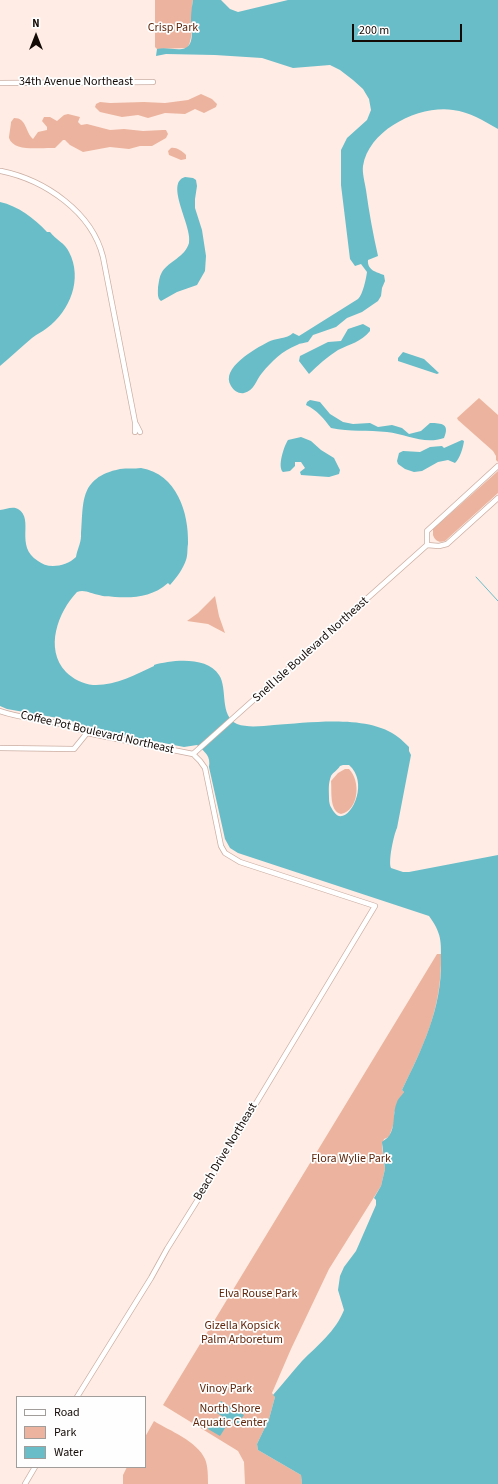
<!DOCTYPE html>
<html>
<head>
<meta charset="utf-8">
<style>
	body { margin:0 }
	#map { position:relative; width:498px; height:1484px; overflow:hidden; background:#ffece5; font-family:"Source Sans 3",sans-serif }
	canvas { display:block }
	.legend { position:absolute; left:16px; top:1396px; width:130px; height:72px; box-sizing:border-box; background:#fefefe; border:1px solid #a09d9b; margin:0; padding:5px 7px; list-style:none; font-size:12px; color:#140b07 }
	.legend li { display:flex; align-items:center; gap:8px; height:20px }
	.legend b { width:20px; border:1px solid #a09d9b }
	.north { position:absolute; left:16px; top:16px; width:40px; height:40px; -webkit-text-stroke:3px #fefefe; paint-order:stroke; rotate:0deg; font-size:11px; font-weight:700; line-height:16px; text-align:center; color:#140b07 }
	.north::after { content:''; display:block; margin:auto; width:14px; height:18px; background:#140b07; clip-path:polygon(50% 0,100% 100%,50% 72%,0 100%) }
	.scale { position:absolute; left:352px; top:24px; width:110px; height:18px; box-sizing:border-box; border:2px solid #140b07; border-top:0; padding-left:5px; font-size:12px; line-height:14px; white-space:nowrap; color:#140b07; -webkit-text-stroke:3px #fefefe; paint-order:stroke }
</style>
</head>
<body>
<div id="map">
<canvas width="498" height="1484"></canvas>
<ul class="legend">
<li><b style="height:5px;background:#fff"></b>Road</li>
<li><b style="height:11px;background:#ecb49e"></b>Park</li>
<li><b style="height:11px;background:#68bdc8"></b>Water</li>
</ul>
<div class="north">N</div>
<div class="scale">200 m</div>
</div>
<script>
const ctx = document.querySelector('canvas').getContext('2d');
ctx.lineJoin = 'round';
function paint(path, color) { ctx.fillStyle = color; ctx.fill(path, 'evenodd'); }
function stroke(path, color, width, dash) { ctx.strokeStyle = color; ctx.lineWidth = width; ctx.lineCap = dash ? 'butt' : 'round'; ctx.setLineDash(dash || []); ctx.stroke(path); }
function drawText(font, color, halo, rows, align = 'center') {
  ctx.font = font + ' "Source Sans 3",sans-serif'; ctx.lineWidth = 3.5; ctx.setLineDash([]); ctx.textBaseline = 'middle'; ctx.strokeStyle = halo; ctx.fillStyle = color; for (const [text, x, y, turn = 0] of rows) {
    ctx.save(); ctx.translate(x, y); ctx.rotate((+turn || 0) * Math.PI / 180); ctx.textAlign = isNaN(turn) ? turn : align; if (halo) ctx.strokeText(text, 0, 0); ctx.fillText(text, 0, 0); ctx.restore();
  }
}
const green = new Path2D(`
	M 155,0 L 193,0 C 190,14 195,38 187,48 L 157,49 L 155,47 Z
	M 201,94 L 212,99 L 217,104 L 216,107 L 204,113 L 195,109 L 185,114 L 165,113 L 148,118 L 138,115 L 122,117 L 100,112 L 95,107 L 96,104 L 100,102 L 110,103 L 144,102 L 165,103 L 188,100 Z
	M 68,114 L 80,117 L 78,122 L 81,125 L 87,124 L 110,130 L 124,129 L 143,131 L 163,130 L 166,130 L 168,134 L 166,138 L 152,146 L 140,146 L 129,149 L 110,147 L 83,152 L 70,145 L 65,140 L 63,140 L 55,148 C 43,147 14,153 9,138 C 9,135 11,125 11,122 L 14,118 C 27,118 25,132 33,139 L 38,132 L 47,130 L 47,127 L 42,121 L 44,117 L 50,117 L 57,121 L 64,115 Z
	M 171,148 C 176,147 182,151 186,155 L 186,159 L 181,160 L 169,155 L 168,151 Z
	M 479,398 L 498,415 L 498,462 L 496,460 L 496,456 L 493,451 L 458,420 L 457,418 Z
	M 498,471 L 498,493 L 445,541 C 439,543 435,541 433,535 L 433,529 Z
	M 215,596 L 219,616 L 225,633 L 208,624 L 187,621 L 198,613 Z
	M 345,769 L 349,769 C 361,781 359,810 341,814 C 329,811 332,791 331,781 L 338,773 Z
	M 437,954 L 441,954 C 442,1008 425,1043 402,1090 L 404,1092 L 394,1113 L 394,1123 L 390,1134 L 389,1137 L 384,1139 L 382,1146 L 385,1169 L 381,1186 L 329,1269 L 291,1349 L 272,1393 L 275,1397 L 269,1419 L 257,1444 L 258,1450 L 301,1475 L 302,1484 L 245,1484 L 244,1462 L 238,1451 L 163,1405 Z
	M 154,1421 C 170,1431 197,1441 205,1459 C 208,1466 208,1476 208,1484 L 123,1484 L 123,1475 L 127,1467 L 145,1467 L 145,1437 Z`);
const water = new Path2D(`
	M 193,0 L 221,0 L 230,9 L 238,12 L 288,0 L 498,0 L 498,129 C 484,121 470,112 453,110 C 420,105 369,129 363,166 C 362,173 365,183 366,190 C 369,212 373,234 378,256 L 368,260 C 367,270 376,272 384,275 L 385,281 L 382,288 L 381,296 L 378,301 L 362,312 L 347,318 L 336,327 L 313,335 L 308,342 C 305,343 300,343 297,345 C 282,351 272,361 262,373 C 256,380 254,391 244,393 C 239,394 234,391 231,386 C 220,368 255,349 268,342 C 275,338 287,339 293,333 L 299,336 L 358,299 C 363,294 366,279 367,272 L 361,264 L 355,266 L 350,259 L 341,185 L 341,150 L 347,138 L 367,120 L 371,110 L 369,99 L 363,89 L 353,80 L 340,70 L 330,65 L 293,68 L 262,58 L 215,55 L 166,54 L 156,56 L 157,49 C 165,47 174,50 182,49 C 196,47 191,28 191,19 C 191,12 192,6 193,0 Z
	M 185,177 L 193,178 L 196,180 L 197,186 L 195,199 L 195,208 L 202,230 L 206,256 L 205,271 L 197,285 L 177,292 L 161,301 C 157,298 158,293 158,287 C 159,282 159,277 162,272 C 169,261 185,257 189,243 C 193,227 164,183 185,177 Z
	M 0,202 C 18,206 34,218 47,232 L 50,232 C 56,240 65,243 69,252 C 83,279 70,311 47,328 C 42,332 37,334 32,338 C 21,347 11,357 0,366 Z
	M 363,324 L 370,328 L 370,331 C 361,342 350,344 338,350 C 327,357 318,365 309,374 L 299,361 L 300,356 L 328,342 L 341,341 L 348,329 Z
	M 403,352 L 424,359 L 439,373 L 437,374 L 398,361 L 398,358 Z
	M 310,400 L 320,402 L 330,414 L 343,422 L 353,424 L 370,423 L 378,427 L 392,425 L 402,428 L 409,434 L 421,431 L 430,423 C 442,423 450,424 444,438 C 424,445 406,434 387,432 C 368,430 350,432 331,428 C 324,419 317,410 306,405 L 307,402 Z
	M 301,437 L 311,441 L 321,450 L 334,458 L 340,470 L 339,474 L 329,477 L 301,475 L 300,472 L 305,468 L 301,462 L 295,462 L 295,466 L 290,471 L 283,472 C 277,467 284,446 288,440 Z
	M 462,440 L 464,441 C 463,448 460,458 455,463 L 448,460 L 438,462 L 422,471 L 414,472 L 405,469 L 398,464 L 397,461 L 399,453 L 403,451 L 420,452 L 430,447 L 442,446 L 444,448 Z
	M 141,468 C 177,474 189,513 188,544 C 187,549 188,555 186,560 C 183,569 177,577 170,585 L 168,583 C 152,597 135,598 115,597 C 109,596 104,597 99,595 C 91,594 85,589 77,592 C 58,612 44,649 66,672 C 73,679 83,684 93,685 C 115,686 135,675 154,666 L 154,665 C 172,660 207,656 219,675 C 228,688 219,716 237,724 C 248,728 262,726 274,725 C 310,723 368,714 398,737 C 402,740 405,743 409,747 L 409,751 L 411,755 L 397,828 C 394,834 388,861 391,868 L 403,872 L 409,872 L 498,855 L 498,1484 L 302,1484 L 301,1475 L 258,1450 L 257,1444 L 269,1419 L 275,1397 L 273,1395 C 283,1384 292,1372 302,1361 C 317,1346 336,1331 344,1310 L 338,1290 L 340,1276 L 344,1267 L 356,1251 L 376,1205 L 376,1200 L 374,1198 L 381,1186 L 385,1169 L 382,1142 C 384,1140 388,1138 389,1136 C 396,1126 392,1113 397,1102 C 398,1099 402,1095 404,1092 L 402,1090 C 422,1049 442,1008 441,961 C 441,941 442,934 429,916 L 238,853 L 230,848 L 225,839 L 209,767 C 211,756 205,752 197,745 L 184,747 L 92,729 L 69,720 L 7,709 L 0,706 L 0,510 C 6,509 13,506 18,509 C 35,519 14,546 38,561 C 42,564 47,566 53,566 C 61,566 70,563 76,557 C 77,550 81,543 81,536 C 84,503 78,478 120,469 C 127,468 134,469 141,468 ZM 343,765 L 349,765 C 372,785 346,830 334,812 C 330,806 329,804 329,797 C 329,790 328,784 331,776 C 333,772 337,771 340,766 Z
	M 221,1401 L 244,1415 L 237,1426 L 214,1411 Z
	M 215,1418 L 227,1425 L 220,1436 L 208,1429 Z`);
const stream = new Path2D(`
	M 476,577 L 498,601`);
const minor = new Path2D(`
	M 0,83 L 153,82
	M 1,171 C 45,180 92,212 103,257 L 135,422 L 135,432
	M 136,424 L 140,432
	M 427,545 L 427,531 L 498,466
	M 0,711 C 28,721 59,719 87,733 L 193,754 L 200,761 L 205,768 L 221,846 L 225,853 L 240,862 L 375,906 L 202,1193 L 167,1249 L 151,1278 L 77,1397
	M 0,748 L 74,749 L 87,733
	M 193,754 L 427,545 L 439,546 L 447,544 L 498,498
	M 25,1484 L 35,1467`);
const parkNames = [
	["Crisp Park",173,28],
	["Flora Wylie Park",351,1159],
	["Elva Rouse Park",258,1294],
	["Gizella Kopsick",242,1326],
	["Palm Arboretum",242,1340],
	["Vinoy Park",226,1389],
	["North Shore",230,1409],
	["Aquatic Center",230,1423]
];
const streetNames = [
	["34th Avenue Northeast",76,82],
	["Snell Isle Boulevard Northeast",311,650,-42],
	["Coffee Pot Boulevard Northeast",97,733,13],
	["Beach Drive Northeast",226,1152,-59]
];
paint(green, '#ecb49e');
paint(water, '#68bdc8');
stroke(stream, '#68bdc8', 1);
stroke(minor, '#cbaea3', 6);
stroke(minor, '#fff', 4.5);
drawText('12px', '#60270c', '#fefefe', parkNames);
drawText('12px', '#140b07', '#fefefe', streetNames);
</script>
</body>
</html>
